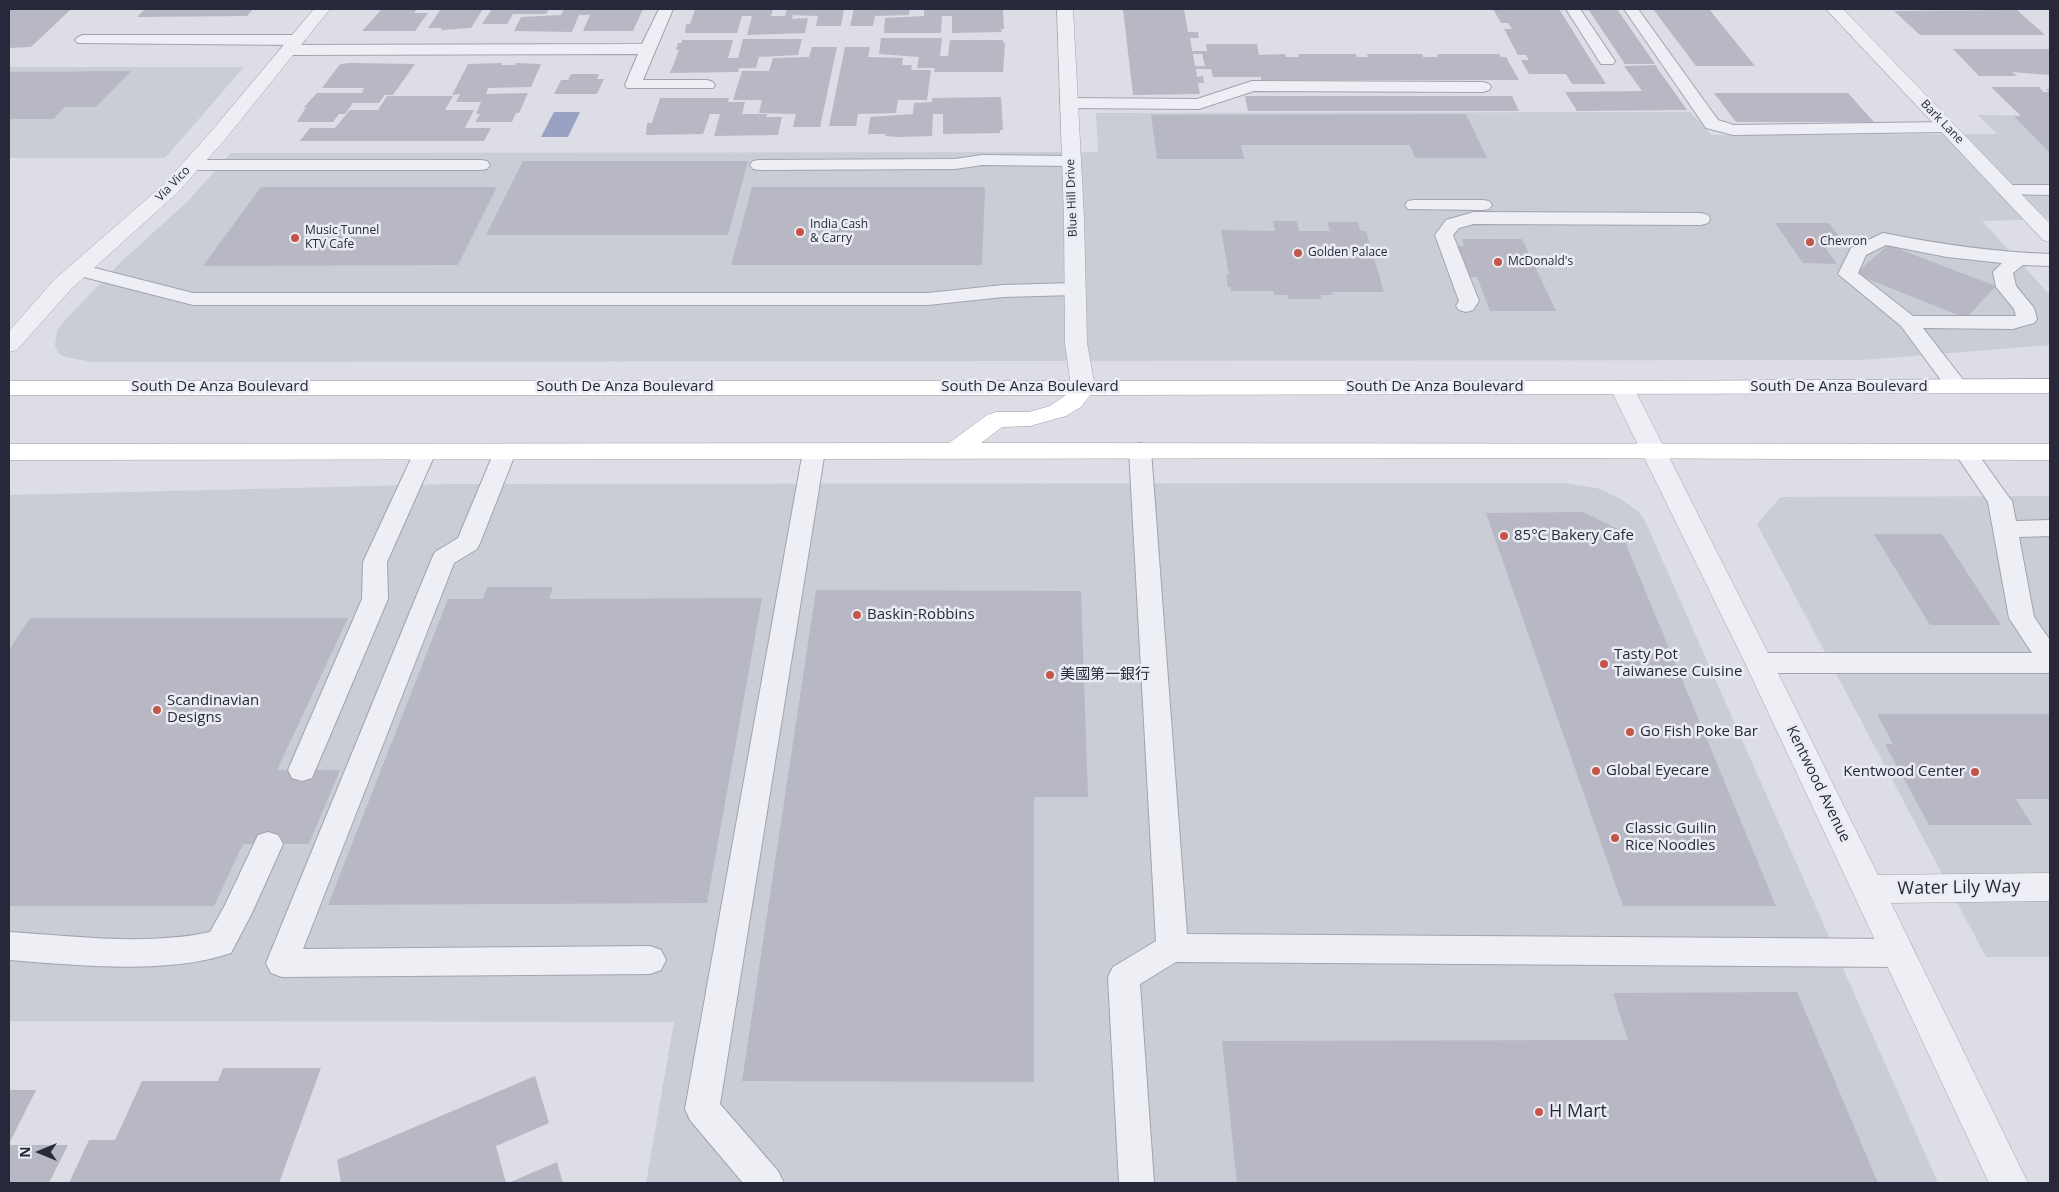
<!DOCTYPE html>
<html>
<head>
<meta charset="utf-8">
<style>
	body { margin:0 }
	#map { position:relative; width:2059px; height:1192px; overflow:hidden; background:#dcdde5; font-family:"Open Sans",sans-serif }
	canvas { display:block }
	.frame { position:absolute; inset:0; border:10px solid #27293a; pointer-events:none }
	.north { position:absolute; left:15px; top:1127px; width:50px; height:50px; -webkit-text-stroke:4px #ebecf3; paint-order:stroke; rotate:270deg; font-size:14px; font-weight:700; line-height:20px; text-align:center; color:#27293a }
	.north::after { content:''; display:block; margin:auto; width:18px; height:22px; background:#27293a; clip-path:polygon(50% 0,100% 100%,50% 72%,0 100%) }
</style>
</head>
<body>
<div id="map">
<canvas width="2059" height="1192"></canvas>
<div class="frame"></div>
<div class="north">N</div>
</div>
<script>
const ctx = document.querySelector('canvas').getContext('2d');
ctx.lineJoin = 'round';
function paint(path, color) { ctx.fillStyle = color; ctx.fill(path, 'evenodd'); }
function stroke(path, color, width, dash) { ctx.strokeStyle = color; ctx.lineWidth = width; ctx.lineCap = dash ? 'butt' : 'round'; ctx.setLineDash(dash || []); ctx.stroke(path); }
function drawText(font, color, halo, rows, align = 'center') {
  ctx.font = font + ' "Open Sans","Noto Sans SC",sans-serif'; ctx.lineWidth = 5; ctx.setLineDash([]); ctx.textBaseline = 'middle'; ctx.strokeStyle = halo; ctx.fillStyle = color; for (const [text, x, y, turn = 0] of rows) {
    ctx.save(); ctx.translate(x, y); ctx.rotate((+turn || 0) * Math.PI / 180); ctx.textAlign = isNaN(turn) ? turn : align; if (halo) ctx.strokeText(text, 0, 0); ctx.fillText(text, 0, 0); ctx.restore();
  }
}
const built = new Path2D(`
	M 9,67 L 244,67 L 165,158 L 9,158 Z
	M 1690,112 L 1712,135 L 1997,134 L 1978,115 L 2050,116 L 2050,219 L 1982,221 L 2050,295 L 2050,345 L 1863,360 L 91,362 L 65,357 L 58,353 L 55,345 L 57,331 L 65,320 L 122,261 L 187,202 L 231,153 L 1098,152 L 1096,113 Z
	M 1563,483 L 1597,488 L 1621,499 L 1639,512 L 1646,523 L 1938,1183 L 646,1183 L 674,1022 L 9,1021 L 9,495 L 454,484 Z
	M 2050,496 L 2050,957 L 1986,957 L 1757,524 L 1781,497 Z`);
const water = new Path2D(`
	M 554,112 L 580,112 L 568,137 L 541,137 Z`);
const building = new Path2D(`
	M 9,9 L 67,9 L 65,10 L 70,10 L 31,47 L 9,48 Z
	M 145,9 L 253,9 L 247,16 L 137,17 Z
	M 382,9 L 417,9 L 414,13 L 428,13 L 415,31 L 362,31 Z
	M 441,9 L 483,9 L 471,28 L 441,30 L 442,28 L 428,28 Z
	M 492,9 L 549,9 L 546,14 L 513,14 L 507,24 L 482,24 Z
	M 564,9 L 643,9 L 633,31 L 583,31 L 590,15 L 579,15 L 572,32 L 514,31 L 521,17 L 561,15 Z
	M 695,9 L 773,9 L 771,16 L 785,16 L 787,9 L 844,9 L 841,26 L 816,26 L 818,16 L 793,15 L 792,19 L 808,18 L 805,33 L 747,35 L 752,16 L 742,16 L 737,33 L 685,33 L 686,24 L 690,24 Z
	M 854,9 L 910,9 L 909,15 L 875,16 L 873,26 L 850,26 Z
	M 924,9 L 1003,9 L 1004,29 L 1001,29 L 1002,32 L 952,33 L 952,16 L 942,16 L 941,33 L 884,33 L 885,18 L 924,16 Z
	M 1123,9 L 1184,9 L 1188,32 L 1198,32 L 1199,38 L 1190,38 L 1192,51 L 1207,51 L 1206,44 L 1257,44 L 1259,55 L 1285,54 L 1286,57 L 1299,57 L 1298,54 L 1356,54 L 1357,57 L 1368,57 L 1367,54 L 1422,54 L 1423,57 L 1438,57 L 1437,54 L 1499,54 L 1501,57 L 1506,57 L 1519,80 L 1261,80 L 1261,77 L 1213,77 L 1211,69 L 1196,69 L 1197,77 L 1203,76 L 1204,83 L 1198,83 L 1200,94 L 1133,95 ZM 1193,54 L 1202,54 L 1205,66 L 1195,66 Z
	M 1493,9 L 1559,9 L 1606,84 L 1572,84 L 1566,74 L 1529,74 L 1521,60 L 1529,60 L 1526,55 L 1518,55 L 1504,29 L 1512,29 L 1508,23 L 1501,23 Z
	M 1588,9 L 1617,9 L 1655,64 L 1625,64 Z
	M 1653,9 L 1709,9 L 1755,66 L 1696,66 Z
	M 2017,10 L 2045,35 L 1920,35 L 1894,11 Z
	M 881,38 L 942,38 L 940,56 L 948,56 L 950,40 L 1003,40 L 1003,43 L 1005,43 L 1003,72 L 934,72 L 935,68 L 917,68 L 919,57 L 879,54 Z
	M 743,39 L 802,39 L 798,55 L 759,57 L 756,68 L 739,68 L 738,72 L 670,73 L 679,50 L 676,50 L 678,43 L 682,43 L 682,40 L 733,40 L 728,58 L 738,58 Z
	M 812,47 L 837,47 L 820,127 L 793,127 L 796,114 L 759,113 L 762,100 L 733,100 L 742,71 L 769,71 L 773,58 L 809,57 Z
	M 845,47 L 870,47 L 868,57 L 903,58 L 902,65 L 912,65 L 911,70 L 931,70 L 927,100 L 898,100 L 896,113 L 858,114 L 856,126 L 829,126 Z
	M 1953,49 L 2050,49 L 2050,75 L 2012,72 L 2017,76 L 1979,76 Z
	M 350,63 L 415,64 L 393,95 L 385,95 L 379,103 L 353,103 L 345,114 L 339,114 L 333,122 L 297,122 L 306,107 L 304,107 L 317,93 L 362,93 L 364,88 L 322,88 L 340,64 Z
	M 502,63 L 501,65 L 515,65 L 516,63 L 541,64 L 531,87 L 488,88 L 486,94 L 528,93 L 519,113 L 516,113 L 512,122 L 475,122 L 480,114 L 476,114 L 481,102 L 456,102 L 460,94 L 452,95 L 468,64 Z
	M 1655,65 L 1687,110 L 1577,111 L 1565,92 L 1642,91 L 1624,66 Z
	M 131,71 L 96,107 L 64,107 L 54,119 L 9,119 L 9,72 Z
	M 571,74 L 599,74 L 597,79 L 604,79 L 597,94 L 554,94 L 561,80 L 568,80 Z
	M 1991,87 L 2039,87 L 2044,92 L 2049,92 L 2046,89 L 2050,89 L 2050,153 L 2014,116 L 2021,116 Z
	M 1714,93 L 1848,93 L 1874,122 L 1736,122 Z
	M 387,96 L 453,96 L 445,110 L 474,110 L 465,128 L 491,128 L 484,141 L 300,141 L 310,128 L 335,128 L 350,110 L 378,110 Z
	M 1245,96 L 1512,96 L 1519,111 L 1248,111 Z
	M 1001,97 L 1003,130 L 1000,130 L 1000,133 L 943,134 L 943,114 L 933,114 L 932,136 L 899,137 L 885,136 L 886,134 L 868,134 L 870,117 L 913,114 L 914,103 L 932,102 L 932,98 Z
	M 660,98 L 729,98 L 728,102 L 745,102 L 742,114 L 767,114 L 766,117 L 782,117 L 778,135 L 714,136 L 720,114 L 710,114 L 703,134 L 646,135 L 647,123 L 652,123 Z
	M 1466,114 L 1487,158 L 1415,158 L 1410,145 L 1241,145 L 1244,159 L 1157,159 L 1151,115 Z
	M 523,161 L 748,161 L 728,235 L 486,235 Z
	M 261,187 L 497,187 L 458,265 L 203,266 Z
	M 752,187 L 985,187 L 982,265 L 731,265 Z
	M 1273,221 L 1297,221 L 1299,231 L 1330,231 L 1327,222 L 1358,222 L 1360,231 L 1366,231 L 1384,292 L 1332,292 L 1333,295 L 1321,295 L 1322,299 L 1288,299 L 1287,295 L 1274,295 L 1273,291 L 1231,291 L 1231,287 L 1228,287 L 1226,275 L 1229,275 L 1221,230 L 1275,231 Z
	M 1775,223 L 1829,223 L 1839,236 L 1826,249 L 1837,264 L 1803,263 Z
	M 1462,239 L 1522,239 L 1556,311 L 1490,311 L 1477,277 L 1469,277 L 1457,246 L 1464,246 Z
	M 1888,245 L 1996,286 L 1966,318 L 1855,274 Z
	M 1583,512 L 1620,530 L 1776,906 L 1623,906 L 1486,513 Z
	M 1874,534 L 1942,534 L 2001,625 L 1930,625 Z
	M 487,587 L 553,587 L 549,599 L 762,598 L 707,903 L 328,905 L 448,599 L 483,599 Z
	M 816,590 L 1081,591 L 1088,797 L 1034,797 L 1034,1082 L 742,1081 Z
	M 30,618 L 348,618 L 277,770 L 340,770 L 309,844 L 243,844 L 214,906 L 9,906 L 9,650 Z
	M 1877,714 L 2050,714 L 2050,799 L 2016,799 L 2032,825 L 1929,825 L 1885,744 L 1893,744 Z
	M 1797,992 L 1878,1183 L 1237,1183 L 1222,1041 L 1628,1040 L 1613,993 Z
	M 223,1068 L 321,1068 L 279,1183 L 69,1183 L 89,1140 L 115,1140 L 142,1081 L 218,1081 Z
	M 535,1076 L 549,1123 L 496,1146 L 506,1183 L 341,1183 L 337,1160 Z
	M 9,1090 L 36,1090 L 9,1144 Z
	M 9,1145 L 68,1145 L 49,1183 L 9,1183 Z
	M 557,1162 L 563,1183 L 508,1183 Z`);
const lane = new Path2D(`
	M 659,9 L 673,9 L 643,80 L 707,80 L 713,82 L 715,85 L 713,88 L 627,88 L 625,85 L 638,54 L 288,55 L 282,53 L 280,50 L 282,47 L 288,45 L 642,44 Z
	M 1566,9 L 1580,9 L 1615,61 L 1613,64 L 1601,64 Z
	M 1624,9 L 1638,9 L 1718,120 L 1734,125 L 1946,122 L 1952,123 L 1954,127 L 1952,131 L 1946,132 L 1733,135 L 1706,128 Z
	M 83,35 L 297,35 L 302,37 L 305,40 L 302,43 L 297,45 L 78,43 L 75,40 L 78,37 Z
	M 1252,81 L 1483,82 L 1489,84 L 1491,87 L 1489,90 L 1483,92 L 1254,91 L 1199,109 L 1068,108 L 1062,106 L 1060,103 L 1062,100 L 1068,98 L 1197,99 Z
	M 982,155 L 1071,156 L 1077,157 L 1080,161 L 1077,165 L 1071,166 L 982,165 L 955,169 L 759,170 L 753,169 L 750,165 L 753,161 L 759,160 L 955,159 Z
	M 192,160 L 481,160 L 487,161 L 490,165 L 487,169 L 481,170 L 192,170 L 186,169 L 183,165 L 186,161 Z
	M 2007,185 L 2050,185 L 2050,195 L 2001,194 L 1998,190 L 2001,186 Z
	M 1414,200 L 1483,200 L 1489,201 L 1492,205 L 1489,209 L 1483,210 L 1408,209 L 1405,205 L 1408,201 Z
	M 1474,212 L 1701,213 L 1708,215 L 1710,219 L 1708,223 L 1701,225 L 1474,224 L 1459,228 L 1453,235 L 1479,301 L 1473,310 L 1466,312 L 1459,310 L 1456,306 L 1459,301 L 1435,235 L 1446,220 Z
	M 1883,233 C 1939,244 1994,252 2050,254 L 2050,266 L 2023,265 L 2013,273 L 2016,286 L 2034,308 L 2037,319 L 2034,323 L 2013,329 L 1923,328 L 1968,386 L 1965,391 L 1957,392 L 1949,391 L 1901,326 L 1838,274 L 1851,248 ZM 1886,245 L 1947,257 L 2002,263 L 1993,272 L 1996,287 L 2014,309 L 2016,316 L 1913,316 L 1858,273 L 1866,255 Z
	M 79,264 L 193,293 L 928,293 L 1003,285 L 1074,283 L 1081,285 L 1084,289 L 1081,293 L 1074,295 L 1003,297 L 928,305 L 193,305 L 72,274 L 69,270 L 72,266 Z
	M 1140,443 L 1148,445 L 1151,450 L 1187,934 L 1899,939 L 1910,943 L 1915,953 L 1910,963 L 1899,967 L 1176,962 L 1140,984 L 1154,1183 L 1119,1183 L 1108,977 L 1113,967 L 1156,941 L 1129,450 L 1132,445 Z
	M 814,444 L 822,446 L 825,451 L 720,1104 L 778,1171 L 784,1183 L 743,1183 L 690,1120 L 685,1109 L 803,451 L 806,446 Z
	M 425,445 L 433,447 L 436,452 L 387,562 L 388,599 L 312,778 L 302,781 L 292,778 L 288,770 L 362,599 L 363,562 L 414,452 L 417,447 Z
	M 505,445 L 513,447 L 516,452 L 480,543 L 477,549 L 454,563 L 303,949 L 650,946 L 661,950 L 666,960 L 661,970 L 650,974 L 282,977 L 271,973 L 266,963 L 432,558 L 435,552 L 458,538 L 494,452 L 497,447 Z
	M 1965,445 L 1973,447 L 2008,496 L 2012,501 L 2016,521 L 2050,520 L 2050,536 L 2019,537 L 2034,617 L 2050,640 L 2050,673 L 1759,673 L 1750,670 L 1746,663 L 1750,656 L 1759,653 L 2032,653 L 2009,618 L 1988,502 L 1954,452 L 1957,447 Z
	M 268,832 L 278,835 L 283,844 L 252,913 L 231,953 C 168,975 75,965 9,960 L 9,932 C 75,936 145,946 210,932 L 225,905 L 258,835 Z`);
const street = new Path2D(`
	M 314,9 L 330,9 L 223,142 L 177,193 L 71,289 L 17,350 L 9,352 L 9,331 L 55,279 L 163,185 L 209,134 Z
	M 1057,9 L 1073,9 L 1084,218 L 1087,343 L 1095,387 L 1091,392 L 1083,394 L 1075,392 L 1071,387 L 1065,343 L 1064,218 Z
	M 1826,9 L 1843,9 L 2050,224 L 2050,242 L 2043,240 Z
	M 1622,381 L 1630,383 L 1634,388 L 1773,663 L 1878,875 L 2050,873 L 2050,901 L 1891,903 L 2028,1183 L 1989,1183 L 1745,663 L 1610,388 L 1614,383 Z`);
const primary = new Path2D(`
	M 2050,379 L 2050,393 L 1090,395 L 1081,407 L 1066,416 L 1030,426 L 1002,427 L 981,443 L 2050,444 L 2050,460 L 1550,458 L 9,460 L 9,444 L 949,443 L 987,415 L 996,412 L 1029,412 L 1050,406 L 1066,395 L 9,395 L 9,381 L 1622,381 Z`);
const markers = [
	[800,232,5,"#c35648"],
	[295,238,5,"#c35648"],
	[1810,242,5,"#c35648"],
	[1298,253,5,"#c35648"],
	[1498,262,5,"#c35648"],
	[1504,536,5,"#c35648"],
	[857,615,5,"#c35648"],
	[1604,664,5,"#c35648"],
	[1050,675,5,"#c35648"],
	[157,710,5,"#c35648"],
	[1630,732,5,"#c35648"],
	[1596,771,5,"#c35648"],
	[1975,772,5,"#c35648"],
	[1615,838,5,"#c35648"],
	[1539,1112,5,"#c35648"]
];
const farStreetnames = [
	["Bark Lane",1942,122,46],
	["Via Vico",173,184,-46],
	["Blue Hill Drive",1072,198,-92]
];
const farPoinames = [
	["India Cash",810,225],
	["& Carry",810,239],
	["Music Tunnel",305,231],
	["KTV Cafe",305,245],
	["Chevron",1820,242],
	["Golden Palace",1308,253],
	["McDonald's",1508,262]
];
const streetNames = [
	["South De Anza Boulevard",220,387],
	["South De Anza Boulevard",625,387],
	["South De Anza Boulevard",1030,387],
	["South De Anza Boulevard",1435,387],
	["South De Anza Boulevard",1839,387],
	["Kentwood Avenue",1818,784,64]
];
const poiNames = [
	["85°C Bakery Cafe",1514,536],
	["Baskin-Robbins",867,615],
	["Tasty Pot",1614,655],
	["Taiwanese Cuisine",1614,672],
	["美國第一銀行",1060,675],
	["Scandinavian",167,701],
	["Designs",167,718],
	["Go Fish Poke Bar",1640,732],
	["Global Eyecare",1606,771],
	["Kentwood Center",1965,772,"right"],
	["Classic Guilin",1625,829],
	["Rice Noodles",1625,846]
];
const nearStreetnames = [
	["Water Lily Way",1959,888,-1]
];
const nearPoinames = [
	["H Mart",1549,1112]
];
paint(built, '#caccd6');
paint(water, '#99a2c3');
paint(building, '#b7b8c4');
stroke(lane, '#a2a3ae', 2);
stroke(street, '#a2a3ae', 1);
stroke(primary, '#9c9fb0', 1);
paint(lane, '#eeeff4');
paint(street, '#eeeff4');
paint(primary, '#fff');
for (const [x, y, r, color] of markers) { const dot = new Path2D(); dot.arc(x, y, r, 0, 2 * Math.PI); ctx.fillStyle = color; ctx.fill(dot); stroke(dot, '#ebecf3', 2); }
drawText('12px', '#27293a', '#ebecf3', farStreetnames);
drawText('12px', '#27293a', '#ebecf3', farPoinames, 'left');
drawText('15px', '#27293a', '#ebecf3', streetNames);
drawText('15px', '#27293a', '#ebecf3', poiNames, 'left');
drawText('18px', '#27293a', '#ebecf3', nearStreetnames);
drawText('18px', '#27293a', '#ebecf3', nearPoinames, 'left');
</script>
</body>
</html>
